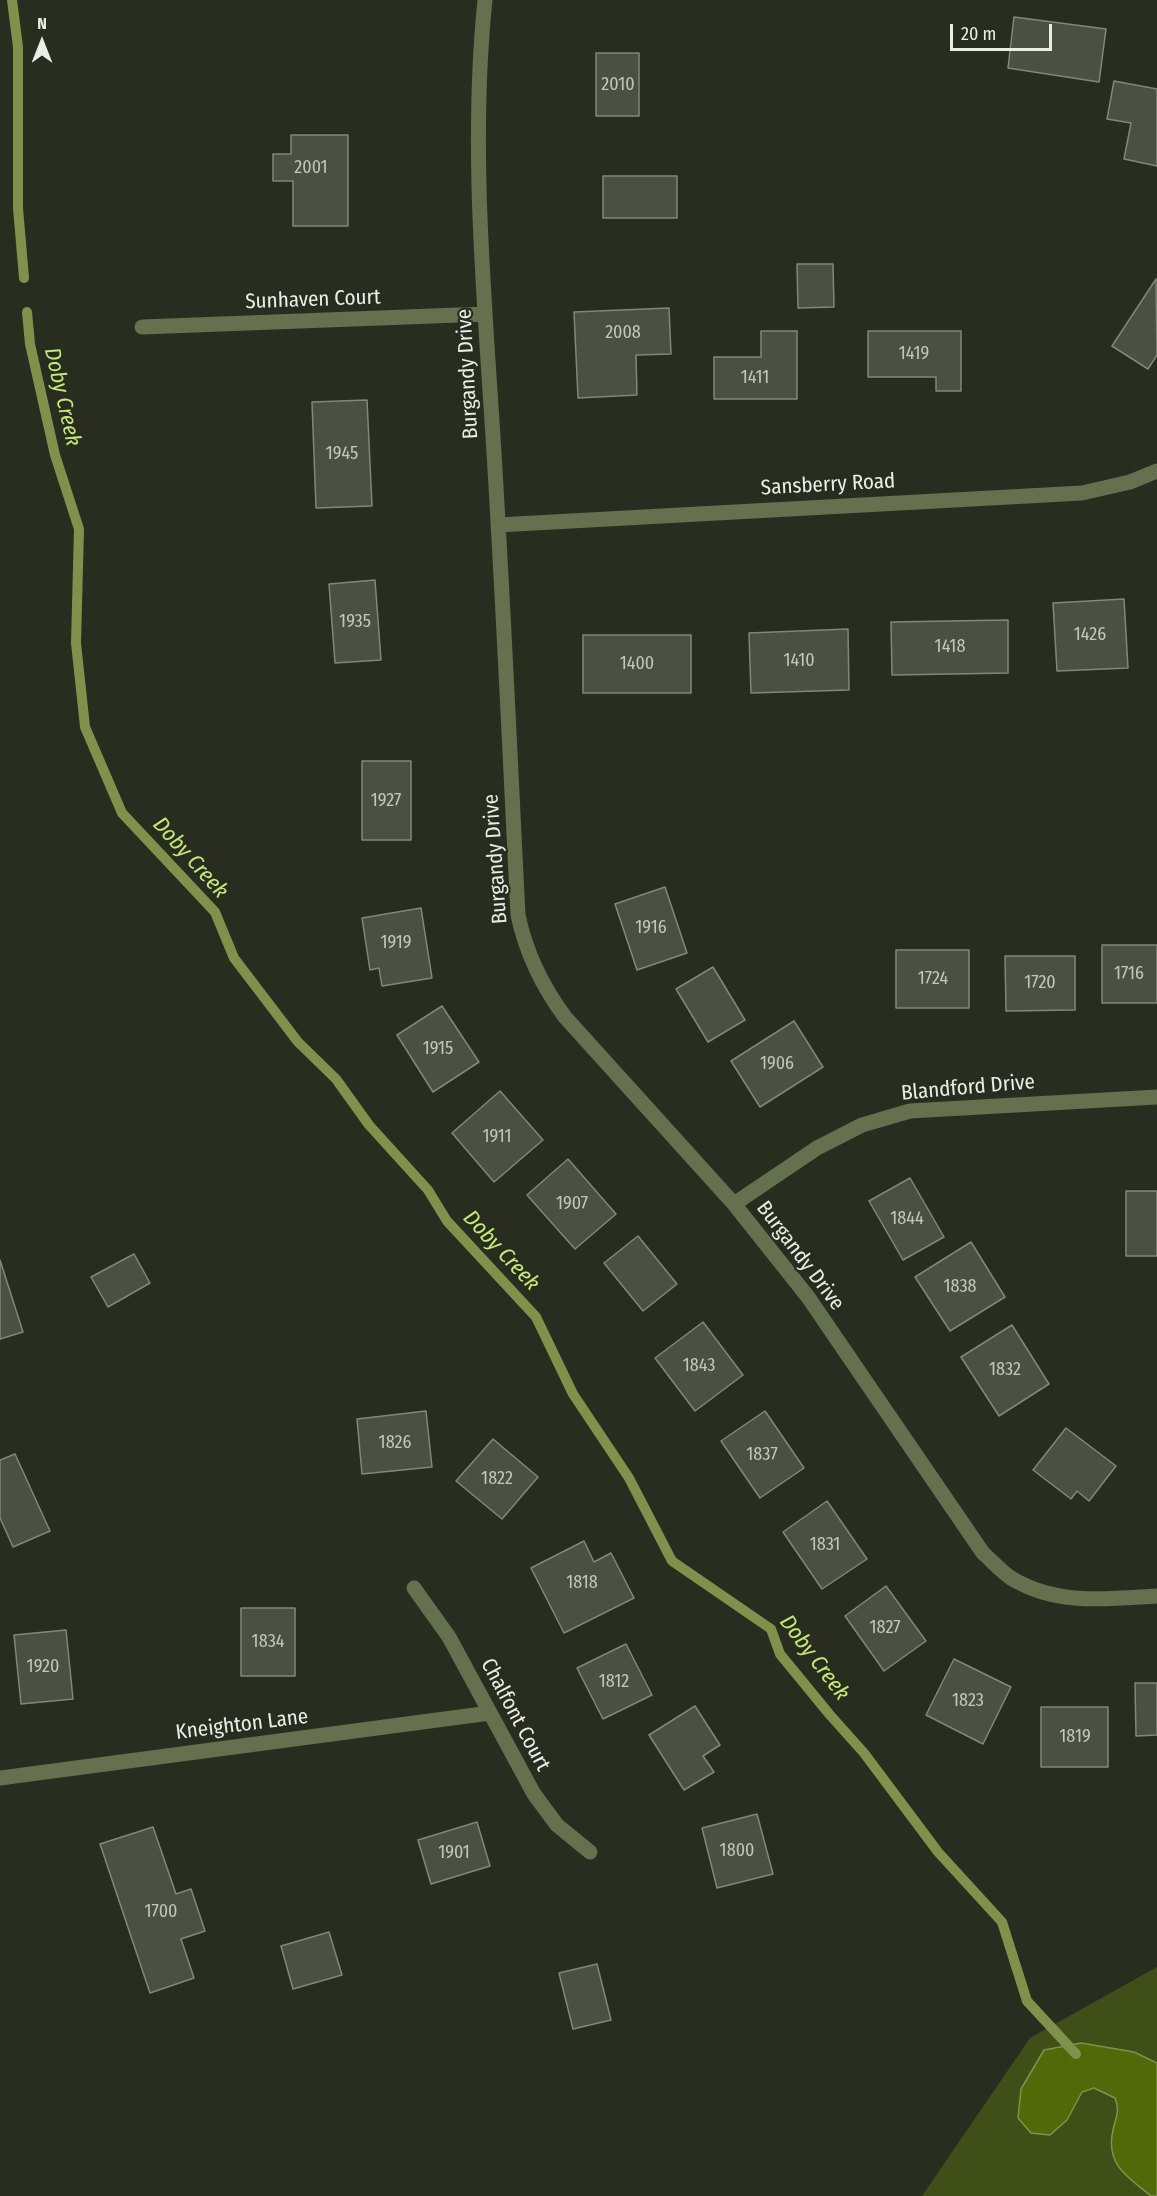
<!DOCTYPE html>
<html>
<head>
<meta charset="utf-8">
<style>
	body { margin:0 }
	#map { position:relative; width:1157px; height:2196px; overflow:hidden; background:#282d20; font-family:"Fira Sans Condensed",sans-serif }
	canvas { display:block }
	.north { position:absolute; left:12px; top:12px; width:60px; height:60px; -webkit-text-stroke:4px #282d20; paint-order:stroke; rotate:0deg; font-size:16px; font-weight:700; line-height:24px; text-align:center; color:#ebeee6 }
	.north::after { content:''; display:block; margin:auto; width:21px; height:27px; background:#ebeee6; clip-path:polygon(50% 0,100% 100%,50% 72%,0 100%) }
	.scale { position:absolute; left:950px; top:24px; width:102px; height:27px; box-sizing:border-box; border:3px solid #ebeee6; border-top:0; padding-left:8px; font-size:18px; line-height:21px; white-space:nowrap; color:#ebeee6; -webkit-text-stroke:4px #282d20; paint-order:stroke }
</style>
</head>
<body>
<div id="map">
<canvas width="1157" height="2196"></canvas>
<div class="north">N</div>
<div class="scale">20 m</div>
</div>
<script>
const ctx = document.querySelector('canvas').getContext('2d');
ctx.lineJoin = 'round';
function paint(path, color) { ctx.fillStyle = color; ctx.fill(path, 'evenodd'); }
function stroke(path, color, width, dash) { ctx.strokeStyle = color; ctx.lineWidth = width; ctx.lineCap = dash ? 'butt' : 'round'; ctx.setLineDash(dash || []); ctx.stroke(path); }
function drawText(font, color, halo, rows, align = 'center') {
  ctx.font = font + ' "Fira Sans Condensed",sans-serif'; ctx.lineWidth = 4.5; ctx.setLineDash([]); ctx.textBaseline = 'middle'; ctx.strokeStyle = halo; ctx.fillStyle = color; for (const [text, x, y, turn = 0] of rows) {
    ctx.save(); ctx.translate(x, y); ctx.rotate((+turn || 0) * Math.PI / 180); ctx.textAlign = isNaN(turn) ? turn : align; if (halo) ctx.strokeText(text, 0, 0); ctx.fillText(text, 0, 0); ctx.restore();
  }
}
const green = new Path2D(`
	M 1157,1967 L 1157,2196 L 922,2196 L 1030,2038 Z`);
const water = new Path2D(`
	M 1081,2043 L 1134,2052 L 1157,2063 L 1157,2196 L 1151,2196 C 1128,2177 1105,2165 1113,2130 C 1116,2117 1120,2111 1115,2098 L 1094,2088 L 1082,2092 L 1067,2120 L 1050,2135 L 1031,2133 L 1018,2118 L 1021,2089 L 1044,2050 Z`);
const stream = new Path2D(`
	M 12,0 L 18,47 L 18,208 L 24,278
	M 27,312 L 30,344 L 55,455 L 79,529 L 76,643 L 85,727 L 122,813 L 215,912 L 234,958 L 298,1042 L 336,1079 L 369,1125 L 428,1190 L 447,1221 L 536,1317 L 573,1394 L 629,1478 L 672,1561 L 771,1629 L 780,1654 L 830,1715 L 864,1753 L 938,1852 L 1002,1922 L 1027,2001 L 1076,2054`);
const building = new Path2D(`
	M 1014,17 L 1106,29 L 1099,82 L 1008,68 Z
	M 596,53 L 639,53 L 639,116 L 596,116 Z
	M 1114,81 L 1157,89 L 1157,166 L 1124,159 L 1131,123 L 1107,119 Z
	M 291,135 L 348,135 L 348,226 L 293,226 L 293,181 L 273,181 L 273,154 L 291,154 Z
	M 603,176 L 677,176 L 677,218 L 603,218 Z
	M 797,264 L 833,264 L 834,307 L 798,308 Z
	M 1156,279 L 1157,355 L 1148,369 L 1112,346 Z
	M 669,308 L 671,354 L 636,355 L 637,395 L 578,398 L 574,312 Z
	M 761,331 L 797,331 L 797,399 L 714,399 L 714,357 L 761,357 Z
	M 868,331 L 961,331 L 961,391 L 936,391 L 936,377 L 868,377 Z
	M 367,400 L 372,506 L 316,508 L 312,402 Z
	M 375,580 L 381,660 L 335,663 L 329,584 Z
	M 1124,599 L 1128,668 L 1057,671 L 1053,603 Z
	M 1008,620 L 1008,673 L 892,675 L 891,622 Z
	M 848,629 L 849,690 L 751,693 L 749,633 Z
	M 583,635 L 691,635 L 691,693 L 583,693 Z
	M 362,761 L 411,761 L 411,840 L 362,840 Z
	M 665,887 L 687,953 L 637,970 L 615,904 Z
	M 421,908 L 432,978 L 382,986 L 379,968 L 370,970 L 362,918 Z
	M 1102,945 L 1157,945 L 1157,1003 L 1102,1003 Z
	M 896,950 L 969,950 L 969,1008 L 896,1008 Z
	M 1005,956 L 1075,956 L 1075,1010 L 1006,1011 Z
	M 713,967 L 745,1020 L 708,1042 L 676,989 Z
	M 442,1006 L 479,1062 L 433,1092 L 397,1035 Z
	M 794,1021 L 823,1067 L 760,1107 L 731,1061 Z
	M 500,1091 L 543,1140 L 494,1182 L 452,1133 Z
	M 568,1159 L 616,1214 L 575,1249 L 527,1195 Z
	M 910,1178 L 944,1237 L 903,1260 L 869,1201 Z
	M 1126,1191 L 1157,1191 L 1157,1256 L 1126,1256 Z
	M 638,1236 L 677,1284 L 643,1311 L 604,1263 Z
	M 971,1242 L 1005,1297 L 950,1331 L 915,1277 Z
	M 134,1254 L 150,1283 L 108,1307 L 91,1277 Z
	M 0,1260 L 23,1332 L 0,1339 Z
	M 703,1322 L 743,1375 L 695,1411 L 655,1358 Z
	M 1012,1325 L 1049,1384 L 999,1416 L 961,1357 Z
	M 426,1411 L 432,1467 L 362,1474 L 357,1419 Z
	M 765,1411 L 804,1468 L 760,1498 L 721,1441 Z
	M 1066,1428 L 1116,1466 L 1089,1501 L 1077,1491 L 1071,1499 L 1033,1470 Z
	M 493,1439 L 538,1477 L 502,1519 L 456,1481 Z
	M 15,1454 L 50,1531 L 13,1547 L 0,1518 L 0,1460 Z
	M 827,1501 L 867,1559 L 822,1589 L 783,1532 Z
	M 584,1541 L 594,1562 L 611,1553 L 634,1598 L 564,1633 L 531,1568 Z
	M 886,1586 L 926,1641 L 884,1671 L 845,1616 Z
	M 241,1608 L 295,1608 L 295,1676 L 241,1676 Z
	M 66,1630 L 73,1699 L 21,1704 L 14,1635 Z
	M 626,1644 L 652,1695 L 603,1719 L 577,1668 Z
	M 954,1659 L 1011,1687 L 983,1744 L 926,1715 Z
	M 1135,1683 L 1157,1683 L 1157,1735 L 1136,1736 Z
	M 695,1706 L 720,1745 L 703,1756 L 714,1772 L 684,1790 L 649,1735 Z
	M 1041,1707 L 1108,1707 L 1108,1767 L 1041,1767 Z
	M 757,1814 L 773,1874 L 717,1888 L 702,1828 Z
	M 477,1822 L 490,1866 L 431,1884 L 418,1840 Z
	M 153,1827 L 176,1894 L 191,1889 L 205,1931 L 181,1939 L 194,1978 L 150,1993 L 100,1844 Z
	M 329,1932 L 342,1975 L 293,1989 L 281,1946 Z
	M 597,1964 L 611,2020 L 573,2029 L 559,1973 Z`);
const minor = new Path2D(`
	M 485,0 C 470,145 484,292 493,437 C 503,596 510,756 518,915 C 526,953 542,986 565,1017 L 734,1204 L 808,1297 L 983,1553 C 992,1561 1001,1571 1011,1578 C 1057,1606 1106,1599 1157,1596
	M 142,327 L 485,314
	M 498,525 L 1082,493 L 1130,482 L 1157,471
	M 734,1204 L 817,1148 L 862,1125 L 910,1111 L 1157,1097
	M 414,1588 L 449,1637 L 534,1794 L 557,1825 L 590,1852
	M 0,1778 L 490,1713`);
const numberNames = [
	["2010",618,85],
	["2001",311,168],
	["2008",623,333],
	["1419",914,354],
	["1411",755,378],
	["1945",342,454],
	["1935",355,622],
	["1426",1090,635],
	["1418",950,647],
	["1410",799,661],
	["1400",637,664],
	["1927",386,801],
	["1916",651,928],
	["1919",396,943],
	["1716",1129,974],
	["1724",933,979],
	["1720",1040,983],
	["1915",438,1049],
	["1906",777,1064],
	["1911",497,1137],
	["1907",572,1204],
	["1844",907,1219],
	["1838",960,1287],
	["1843",699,1366],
	["1832",1005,1370],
	["1826",395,1443],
	["1837",762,1455],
	["1822",497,1479],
	["1831",825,1545],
	["1818",582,1583],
	["1827",885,1628],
	["1834",268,1642],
	["1920",43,1667],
	["1812",614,1682],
	["1823",968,1701],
	["1819",1075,1737],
	["1800",737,1851],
	["1901",454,1853],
	["1700",161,1912]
];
const streetNames = [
	["Sunhaven Court",313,300,-2],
	["Burgandy Drive",468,374,-93],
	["Sansberry Road",828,485,-3],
	["Burgandy Drive",496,859,-94],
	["Blandford Drive",968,1088,-5],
	["Burgandy Drive",800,1256,53],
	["Chalfont Court",515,1715,62],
	["Kneighton Lane",242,1725,-7]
];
const waterNames = [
	["Doby Creek",62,397,77],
	["Doby Creek",190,858,48],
	["Doby Creek",501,1251,47],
	["Doby Creek",814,1658,53]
];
paint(green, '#3f4f17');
paint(water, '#52690a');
stroke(water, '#80914c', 1.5);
stroke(stream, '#80914c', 10);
paint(building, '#4b5042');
stroke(building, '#828879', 1.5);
stroke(minor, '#64704e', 15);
drawText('18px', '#c3c6bd', null, numberNames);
drawText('21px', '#ebeee6', '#282d20', streetNames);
drawText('italic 22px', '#c6e978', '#282d20', waterNames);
</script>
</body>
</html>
